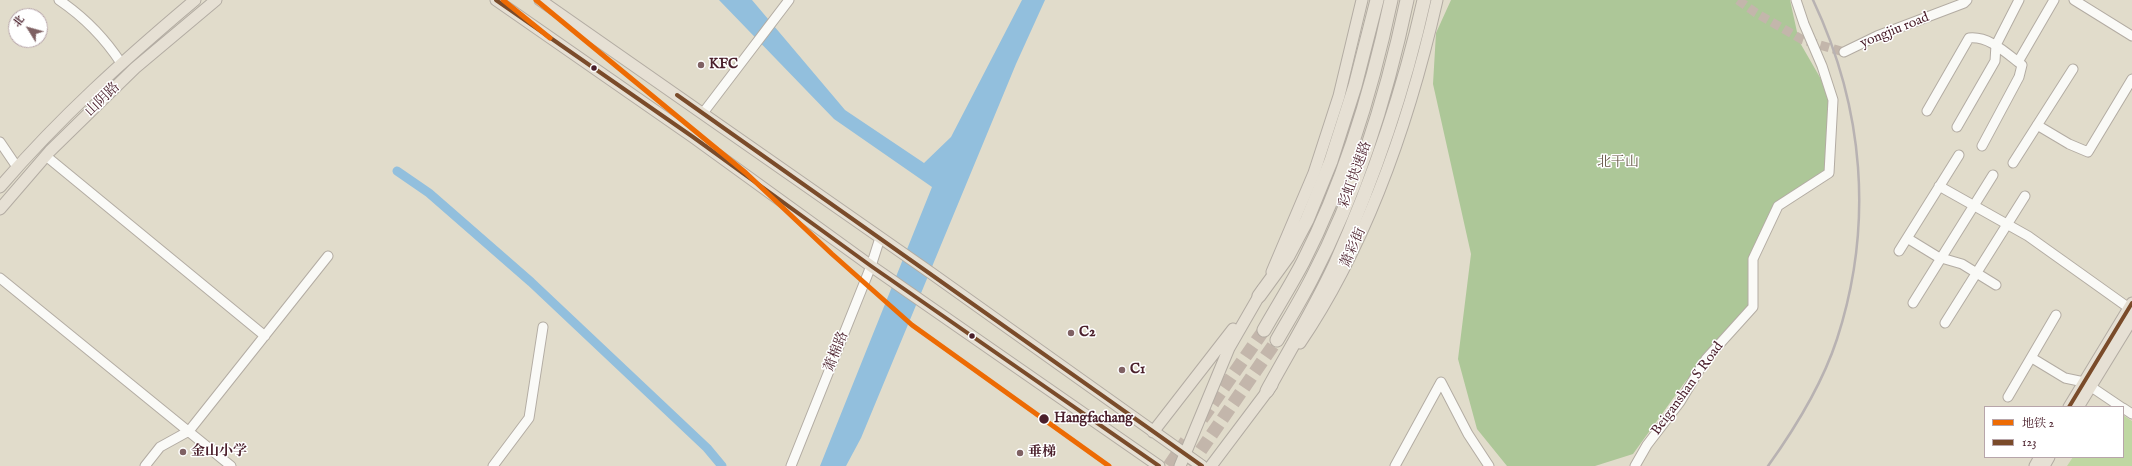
<!DOCTYPE html>
<html>
<head>
<meta charset="utf-8">
<style>
	body { margin:0 }
	#map { position:relative; width:2132px; height:466px; overflow:hidden; background:#e1dccb; font-family:"IM FELL English","Noto Serif SC",serif }
	canvas { display:block }
	.legend { position:absolute; left:1984px; top:406px; width:140px; height:52px; box-sizing:border-box; background:#fff; border:1px solid #b7a5aa; margin:0; padding:5px 7px; list-style:none; font-size:12px; color:#4a1f2b }
	.legend li { display:flex; align-items:center; gap:8px; height:20px }
	.legend b { width:20px; border:1px solid #b7a5aa }
	.north { position:absolute; left:8px; top:8px; width:40px; height:40px; box-sizing:border-box; background:#fff; border:1px solid #b7a5aa; border-radius:50%; rotate:307deg; font-size:11px; font-weight:700; line-height:16px; text-align:center; color:#4a1f2b }
	.north::after { content:''; display:block; margin:auto; width:14px; height:18px; background:#7f6163; clip-path:polygon(50% 0,100% 100%,50% 72%,0 100%) }
</style>
</head>
<body>
<div id="map">
<canvas width="2132" height="466"></canvas>
<ul class="legend">
<li><b style="height:5px;background:#ed6b04"></b>地铁 2</li>
<li><b style="height:5px;background:#7a4b2a"></b>123</li>
</ul>
<div class="north">北</div>
</div>
<script>
const ctx = document.querySelector('canvas').getContext('2d');
ctx.lineJoin = 'round';
function paint(path, color) { ctx.fillStyle = color; ctx.fill(path, 'evenodd'); }
function stroke(path, color, width, dash) { ctx.strokeStyle = color; ctx.lineWidth = width; ctx.lineCap = dash ? 'butt' : 'round'; ctx.setLineDash(dash || []); ctx.stroke(path); }
function drawText(font, color, halo, rows, align = 'center') {
  ctx.font = font + ' "IM FELL English","Noto Serif SC",serif'; ctx.lineWidth = 3; ctx.setLineDash([]); ctx.textBaseline = 'middle'; ctx.strokeStyle = halo; ctx.fillStyle = color; for (const [text, x, y, turn = 0] of rows) {
    ctx.save(); ctx.translate(x, y); ctx.rotate((+turn || 0) * Math.PI / 180); ctx.textAlign = isNaN(turn) ? turn : align; if (halo) ctx.strokeText(text, 0, 0); ctx.fillText(text, 0, 0); ctx.restore();
  }
}
const green = new Path2D(`
	M 2123,415 L 2132,421 L 2132,466 L 2067,466 L 2073,457 L 2123,457 Z`);
const forest = new Path2D(`
	M 1451,0 L 1790,0 L 1799,41 L 1833,100 L 1829,173 L 1778,206 L 1753,259 L 1753,307 L 1685,382 L 1633,454 L 1595,466 L 1507,466 L 1477,429 L 1458,359 L 1471,254 L 1433,84 L 1436,33 Z`);
const water = new Path2D(`
	M 719,0 L 752,0 L 845,110 L 924,163 L 951,137 L 1022,0 L 1045,0 L 1016,64 L 861,438 L 846,466 L 820,466 L 932,187 L 834,119 Z`);
const canal = new Path2D(`
	M 397,171 L 429,193 L 531,282 L 707,448 L 722,466`);
const minorTunnel = new Path2D(`
	M 1738,0 L 1756,13 L 1803,40 L 1844,52`);
const highwayTunnel = new Path2D(`
	M 1202,419 L 1264,330
	M 1169,466 L 1186,441
	M 1190,466 L 1277,340`);
const minor = new Path2D(`
	M 59,0 C 84,17 104,37 121,63
	M 2074,0 L 2132,36
	M 1844,52 L 1877,36 L 1964,3 L 1967,0
	M 1927,111 L 1969,38 C 1988,36 2004,51 2018,62
	M 703,113 L 789,0
	M 2037,125 L 2069,144 L 2088,152 L 2132,79
	M 1957,127 L 1995,61 L 1996,45 L 2019,0
	M 0,142 L 17,167
	M 1982,146 L 2019,77 L 2022,65 L 2018,62 L 2054,0
	M 46,156 L 265,336
	M 2013,163 L 2073,69
	M 1939,186 L 2028,236 L 2129,308
	M 1907,238 L 1938,257 L 1962,264 L 1996,285
	M 1899,251 L 1959,155
	M 0,278 L 231,466
	M 1913,303 L 1993,175
	M 1945,323 L 2025,196
	M 2032,358 L 2065,378 L 2084,382 L 2121,407
	M 2008,397 L 2056,315
	M 2123,408 L 2132,414
	M 145,466 L 160,447 L 189,431 L 328,256
	M 493,466 L 529,418 L 543,327
	M 791,466 L 871,266 L 880,238
	M 1395,466 L 1441,382 L 1468,434 L 1489,466
	M 1635,466 L 1647,445 L 1680,402 L 1706,359 L 1753,307 L 1753,259 L 1778,206 L 1829,173 L 1833,100 L 1822,66 L 1804,24 L 1796,0`);
const major = new Path2D(`
	M 496,0 L 693,137 L 871,266 L 1159,466
	M 540,0 L 931,273 L 1202,466
	M 0,187 C 59,118 126,58 195,0
	M 0,209 L 50,151 L 135,68 L 216,0
	M 1272,272 L 1314,173 L 1339,96 L 1362,0
	M 1300,343 C 1369,241 1410,119 1437,0
	M 2069,407 L 2132,303
	M 2078,407 L 2132,319
	M 1153,432 L 1233,329
	M 1180,466 L 1229,348 L 1263,289
	M 1211,466 L 1272,385
	M 2035,466 L 2040,457
	M 2044,466 L 2049,457`);
const highway = new Path2D(`
	M 1259,296 L 1288,256 L 1307,220 L 1331,161 L 1355,86 L 1377,0
	M 1264,330 C 1277,307 1291,285 1303,262 C 1345,180 1372,90 1391,0
	M 1277,340 C 1289,319 1302,298 1313,276 C 1358,190 1387,95 1407,0
	M 1267,391 C 1290,349 1315,308 1335,265 C 1373,180 1404,90 1424,0`);
const rail = new Path2D(`
	M 1768,466 C 1796,427 1822,385 1837,339 C 1874,225 1864,108 1813,0`);
const bus1 = new Path2D(`
	M 496,0 L 693,137 L 871,266 L 1159,466
	M 677,95 L 1202,466
	M 2069,407 L 2132,303`);
const metro1 = new Path2D(`
	M 503,0 L 550,38
	M 536,0 L 746,173 L 832,254 L 912,325 L 1109,466`);
const markers = [
	[701,65,4,"#7f6163"],
	[594,68,3.5,"#4a1f2b"],
	[1071,333,4,"#7f6163"],
	[972,336,3.5,"#4a1f2b"],
	[1122,370,4,"#7f6163"],
	[1044,419,5.5,"#4a1f2b"],
	[183,452,4,"#7f6163"],
	[1020,453,4,"#7f6163"]
];
const streetNames = [
	["yongjiu road",1895,31,-22],
	["山阴路",103,100,-44],
	["彩虹快速路",1356,175,-70],
	["萧彩街",1354,248,-66],
	["萧棉路",837,352,-68],
	["Beiganshan S Road",1688,389,-54]
];
const poiNames = [
	["KFC",709,65],
	["C2",1079,333],
	["C1",1130,370],
	["金山小学",191,452],
	["垂梯",1028,453]
];
const parkNames = [
	["北干山",1618,163]
];
const stopNames = [
	["Hangfachang",1054,419]
];
paint(green, '#bfd7a2');
paint(forest, '#adc798');
paint(water, '#92bfdd');
stroke(canal, '#92bfdd', 9);
stroke(minorTunnel, '#c3b6ab', 9, [9, 4.5]);
stroke(highwayTunnel, '#c3b6ab', 13, [13, 6]);
stroke(minor, '#b3aca3', 11);
stroke(major, '#b3aca3', 13);
stroke(highway, '#b3aca3', 15);
stroke(minor, '#fafaf7', 9);
stroke(major, '#e6e0d4', 11);
stroke(highway, '#e6e0d4', 13);
stroke(rail, '#b8b2b2', 2.5);
stroke(bus1, '#7a4b2a', 4);
stroke(metro1, '#ed6b04', 5);
for (const [x, y, r, color] of markers) { const dot = new Path2D(); dot.arc(x, y, r, 0, 2 * Math.PI); ctx.fillStyle = color; ctx.fill(dot); stroke(dot, '#fff', 1.5); }
drawText('14px', '#4a1f2b', '#fff', streetNames);
drawText('bold 14px', '#4a1f2b', '#fff', poiNames, 'left');
drawText('14px', '#655545', '#fff', parkNames);
drawText('bold 14px', '#4a1f2b', '#fff', stopNames, 'left');
</script>
</body>
</html>
